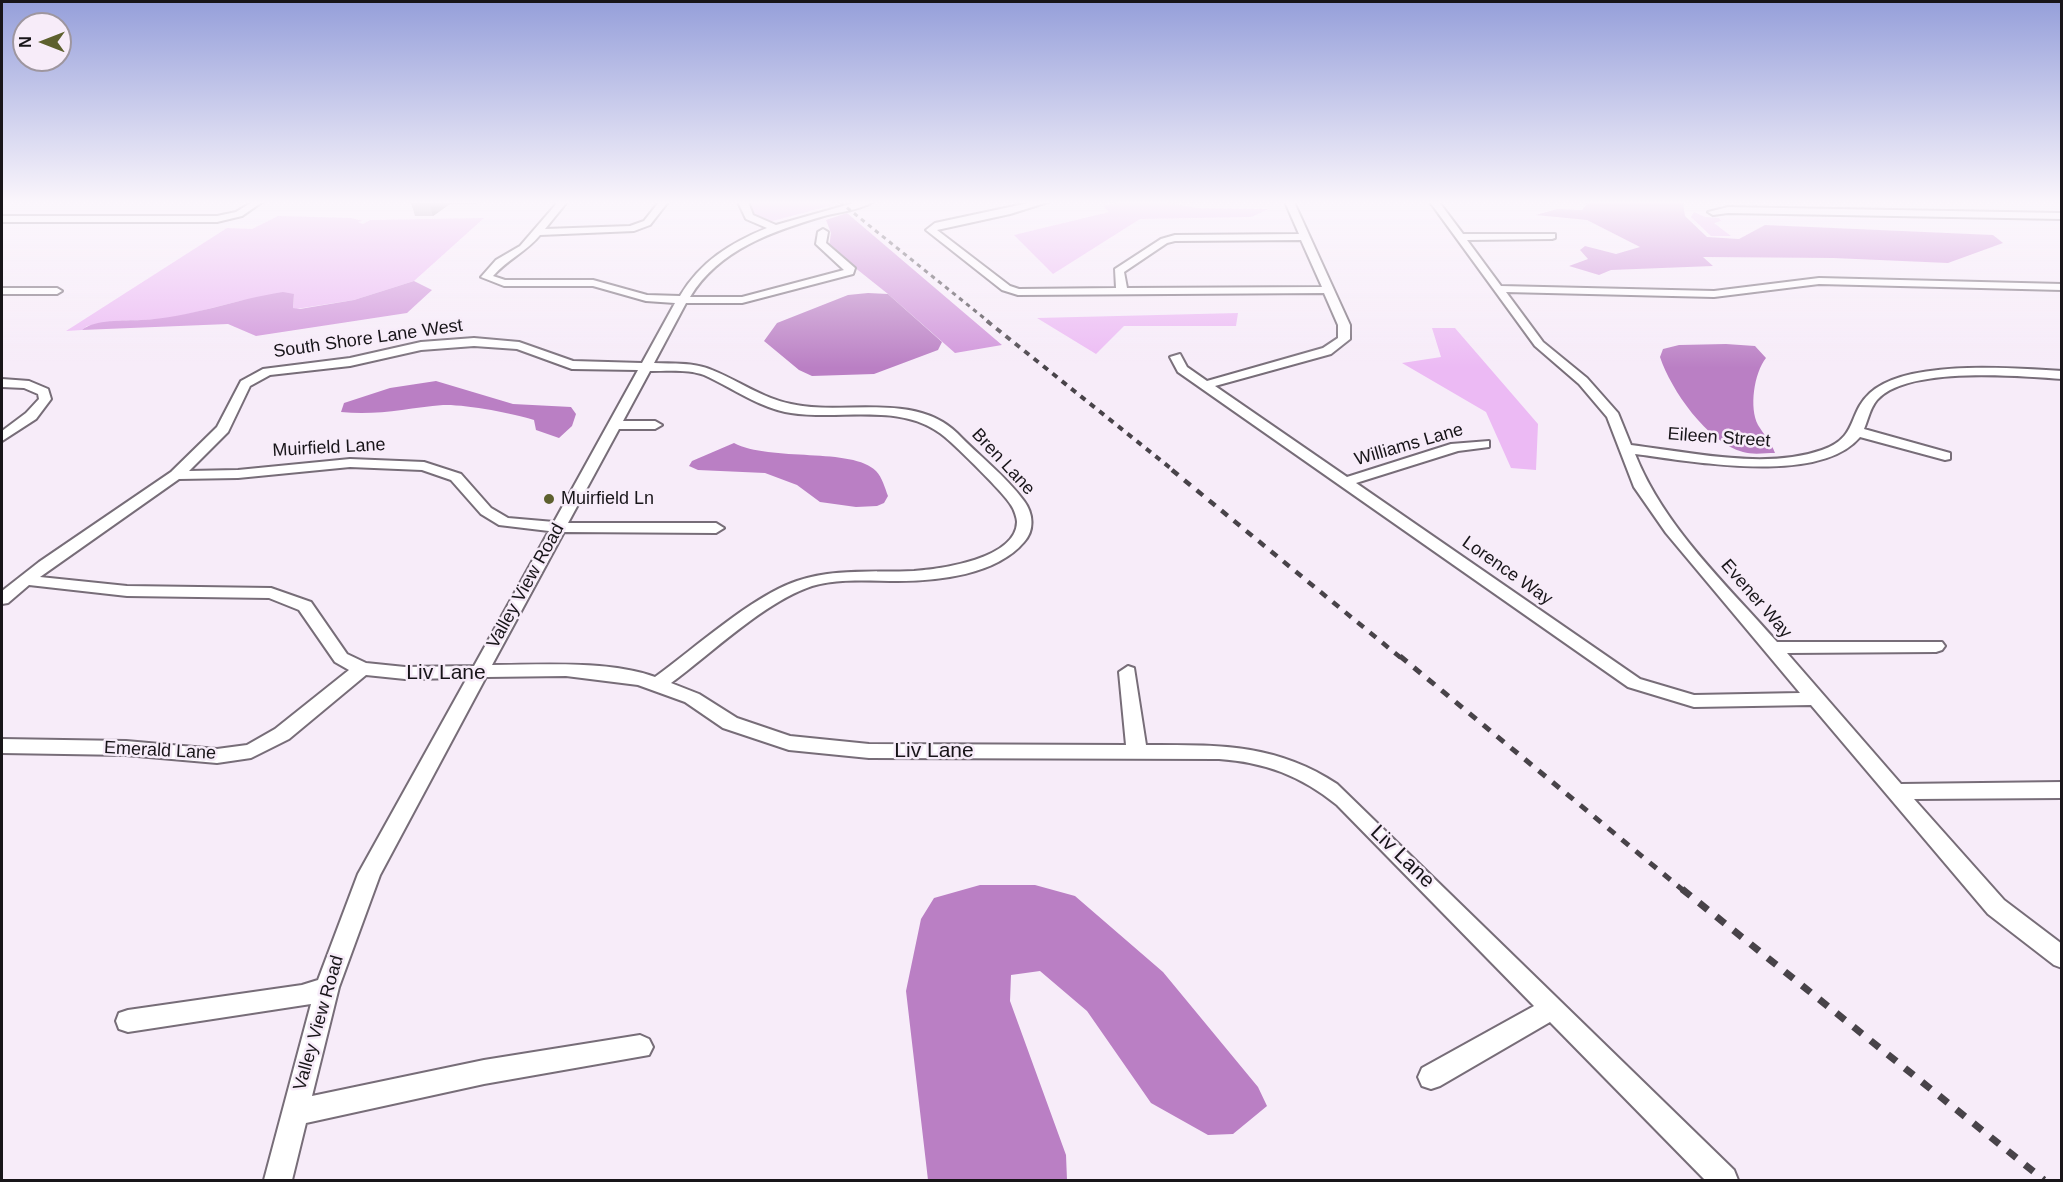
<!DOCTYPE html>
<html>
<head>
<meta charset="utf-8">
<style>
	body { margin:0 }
	#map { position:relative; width:2063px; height:1182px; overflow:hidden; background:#f7ecf9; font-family:Helvetica,sans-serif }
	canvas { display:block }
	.frame { position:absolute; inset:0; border:3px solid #181519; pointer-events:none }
	.north { position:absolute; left:12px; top:12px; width:60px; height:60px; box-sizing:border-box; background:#f7ecf9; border:2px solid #9e969f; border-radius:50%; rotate:270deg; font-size:16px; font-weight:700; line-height:24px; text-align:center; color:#181519 }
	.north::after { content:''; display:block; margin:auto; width:21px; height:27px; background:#5d602e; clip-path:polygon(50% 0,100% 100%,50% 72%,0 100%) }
</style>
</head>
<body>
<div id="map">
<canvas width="2063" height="1182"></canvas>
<div class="frame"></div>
<div class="north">N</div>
</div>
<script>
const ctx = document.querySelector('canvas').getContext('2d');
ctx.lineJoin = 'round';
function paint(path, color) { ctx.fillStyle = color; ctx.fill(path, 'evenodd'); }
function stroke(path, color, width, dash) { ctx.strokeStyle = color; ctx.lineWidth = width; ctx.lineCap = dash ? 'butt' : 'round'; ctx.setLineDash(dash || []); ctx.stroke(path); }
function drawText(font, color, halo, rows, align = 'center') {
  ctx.font = font + ' Helvetica,sans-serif'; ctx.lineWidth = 5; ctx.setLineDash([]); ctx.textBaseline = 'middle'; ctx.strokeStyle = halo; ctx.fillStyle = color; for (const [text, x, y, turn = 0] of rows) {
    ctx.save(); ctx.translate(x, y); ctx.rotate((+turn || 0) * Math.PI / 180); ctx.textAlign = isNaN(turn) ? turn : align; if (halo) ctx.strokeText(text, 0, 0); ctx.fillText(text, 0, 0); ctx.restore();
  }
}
const green = new Path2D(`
	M 750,202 L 830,202 L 833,205 L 769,222 L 751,214 Z
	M 1121,202 L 1163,202 L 1197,208 L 1269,209 L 1251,217 L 1140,219 L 1053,274 L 1014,235 L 1109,212 L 1103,206 Z
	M 1694,212 L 1705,217 L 1719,218 L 1721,221 L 1714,223 L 1731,236 L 1711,236 L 1691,217 Z
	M 278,216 L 351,218 L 363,221 L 358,222 L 363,224 L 370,220 L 484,218 L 414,281 L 354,300 L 296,309 L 293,308 L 294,294 L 240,301 L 168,319 L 115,321 L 87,326 L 82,330 L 66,331 L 227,228 L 252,229 Z
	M 1238,313 L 1236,326 L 1124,326 L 1096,354 L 1037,318 Z
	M 1432,328 L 1455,328 L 1538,424 L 1536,470 L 1511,468 L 1486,412 L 1402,363 L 1441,357 Z`);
const forest = new Path2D(`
	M 1583,202 L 1683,202 L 1685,216 L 1707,237 L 1739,239 L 1765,225 L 1993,235 L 2003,243 L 1948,263 L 1833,258 L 1703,257 L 1713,266 L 1611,270 L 1599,275 L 1569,266 L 1588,259 L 1580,250 L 1585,246 L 1616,254 L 1640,247 L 1587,220 L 1536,215 L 1557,209 L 1582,210 L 1587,204 Z
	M 847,213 L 1002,345 L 955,353 L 888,294 L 829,247 L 831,233 L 826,220 Z
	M 414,281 L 432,290 L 407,313 L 256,336 L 228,324 L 82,330 C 95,319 124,321 141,320 C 190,318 235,299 283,292 L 294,294 L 293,308 L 300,309 L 354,300 Z`);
const water = new Path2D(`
	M 868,293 L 888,294 L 942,342 L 938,350 L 874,374 L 812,376 L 799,370 L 764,341 L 777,323 L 848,295 Z
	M 1726,344 L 1755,346 L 1766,358 C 1754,373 1749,408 1758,425 C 1764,435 1771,442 1775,453 C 1765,453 1753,455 1743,452 C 1707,442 1671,390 1660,357 L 1663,349 L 1679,345 Z
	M 436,381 L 513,404 L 571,407 L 576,414 L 572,426 L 559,438 L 536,430 L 534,420 C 513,413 464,404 443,405 C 408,408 377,416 341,412 L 344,403 L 390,388 Z
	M 734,443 C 770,462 853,447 876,471 C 882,477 885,488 888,496 L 884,503 L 877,506 L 856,507 L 820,502 L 797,485 L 765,473 L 698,470 L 689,466 L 692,461 Z
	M 980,885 L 1035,885 L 1075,896 L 1163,972 L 1258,1087 L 1267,1106 L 1233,1134 L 1208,1135 L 1151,1103 L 1087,1011 L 1040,971 L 1011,975 L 1010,1001 L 1066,1155 L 1067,1180 L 928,1180 L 906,991 L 921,919 L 934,898 Z`);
const minor = new Path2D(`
	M 252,202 L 262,202 L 242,216 L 217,222 L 2,222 L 2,216 L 217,216 L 236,212 Z
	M 558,202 L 567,202 L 545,229 L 630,226 L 644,221 L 659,202 L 668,202 L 650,225 L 634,231 L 540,235 C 526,252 508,259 493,276 L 505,280 L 593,280 L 647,295 L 680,296 C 700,262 730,243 767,228 L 746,219 L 738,202 L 748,202 L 753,215 L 776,225 L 857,202 L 872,202 C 860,210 839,212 824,216 C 773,231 719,249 690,297 L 742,297 L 844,270 L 816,244 L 818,232 L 823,229 L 828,232 L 826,243 L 855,268 L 853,274 L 742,303 L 686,303 L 654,363 C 673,364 694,362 712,370 C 739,381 762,398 791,404 C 842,416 914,391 957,433 C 978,455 1006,476 1024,501 C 1033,513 1035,530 1024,542 C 996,575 938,581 898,581 C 870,581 840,578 812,586 C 764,602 712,653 671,683 L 699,694 L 737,718 L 790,736 L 869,744 L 1126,745 L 1119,672 L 1128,666 L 1134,668 L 1146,745 C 1217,745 1275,743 1337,784 L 1734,1170 L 1738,1180 L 1705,1180 L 1550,1022 L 1440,1086 L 1431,1089 L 1422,1086 L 1418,1077 L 1422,1068 L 1534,1006 L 1337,805 C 1301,776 1265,762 1219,759 L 869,758 L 789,750 L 723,728 L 685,702 L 638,685 L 566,676 L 486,677 L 380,875 L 339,987 L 312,1096 L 484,1060 L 640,1035 L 649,1039 L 653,1047 L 649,1055 L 484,1084 L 306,1123 L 292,1180 L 264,1180 L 311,1004 L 128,1032 L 119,1029 L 116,1021 L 119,1013 L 128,1010 L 302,985 L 318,980 L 358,874 L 467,678 L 405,679 L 366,675 L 289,739 L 251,758 L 217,763 L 126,755 L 2,753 L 2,739 L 126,741 L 217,749 L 247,745 L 275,729 L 349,670 L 335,662 L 299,610 L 269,598 L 127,596 L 29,585 L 8,603 L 2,604 L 2,591 L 39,562 L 171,472 L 217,427 L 241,381 L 263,369 L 350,358 L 421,342 L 474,338 L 519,342 L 573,361 L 642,363 L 675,303 L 646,301 L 593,286 L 504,286 L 481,277 L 496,260 L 520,246 ZM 474,346 L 517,349 L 572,369 L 638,370 L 554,522 L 508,518 L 491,508 L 461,474 L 424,462 L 350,459 L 238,470 L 189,471 L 228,432 L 250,386 L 270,375 L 350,366 L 421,350 ZM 650,371 C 667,371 688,369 704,375 C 733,388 759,408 791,413 C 842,421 902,401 945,437 C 958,448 1004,493 1011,505 C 1014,509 1017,518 1017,522 C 1016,559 941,569 914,571 C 874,573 835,568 797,581 C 752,596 694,649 655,677 C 608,660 541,665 492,665 L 564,532 L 716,533 L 724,528 L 716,523 L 568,523 L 619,429 L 655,429 L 662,425 L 655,421 L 623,421 ZM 350,467 L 422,470 L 451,480 L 481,514 L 499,525 L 549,531 L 474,666 L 405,667 L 366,663 L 347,654 L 311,602 L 271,588 L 127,586 L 40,577 L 179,479 L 238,478 Z
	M 1033,202 L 1048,202 L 1010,214 L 937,230 L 1010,286 L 1019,289 L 1116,288 L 1115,269 L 1161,239 L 1175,235 L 1299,234 L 1285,202 L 1294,202 L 1350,325 L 1350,339 L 1331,354 L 1215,386 L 1347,477 L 1451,444 L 1489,441 L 1489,447 L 1458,451 L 1356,483 L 1640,679 L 1694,695 L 1800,693 L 1666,533 L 1634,487 L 1607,417 L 1579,384 L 1535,346 L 1430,202 L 1439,202 L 1463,234 L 1555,234 L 1555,238 L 1552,239 L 1467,240 L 1501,286 L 1714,291 L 1819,278 L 2062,284 L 2062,290 L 1819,284 L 1714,297 L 1506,292 L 1543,342 L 1587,378 L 1618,413 L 1631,445 C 1689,452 1766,470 1822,450 C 1859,437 1847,414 1870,393 C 1906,359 2014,368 2062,371 L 2062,379 C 2019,376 1907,366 1877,400 C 1870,408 1868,420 1864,429 L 1950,453 L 1950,459 L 1945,460 L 1860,437 C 1819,486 1691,461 1635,454 C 1664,527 1726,584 1777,642 L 1942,642 L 1945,646 L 1942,650 L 1936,652 L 1787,653 L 1901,784 L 2062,782 L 2062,798 L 1914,799 L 2004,900 L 2062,944 L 2062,968 L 2054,965 L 1988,914 L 1811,705 L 1694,707 L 1628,687 L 1178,372 L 1170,357 L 1180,354 L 1187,367 L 1207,381 L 1323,348 L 1338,338 L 1338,325 L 1324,293 L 1018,295 L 1002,290 L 926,230 L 935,223 ZM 1301,240 L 1322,287 L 1127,288 L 1124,272 L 1167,243 L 1175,241 Z
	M 1728,207 L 2062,213 L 2062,219 L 1728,213 L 1713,215 L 1708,212 Z
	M 2,288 L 57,288 L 62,291 L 57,294 L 2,294 Z
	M 2,379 L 29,381 L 48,389 L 51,399 L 36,419 L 2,441 L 2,431 L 26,413 L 39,399 L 38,394 L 24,388 L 2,387 Z`);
const railFar4 = new Path2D(`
	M 840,202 L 989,322`);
const railFar3 = new Path2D(`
	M 987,321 L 1174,471`);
const railFar2 = new Path2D(`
	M 1172,470 L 1401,658`);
const railFar1 = new Path2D(`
	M 1400,656 L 1684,891`);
const rail = new Path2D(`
	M 1682,889 L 2044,1180`);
const wall = new Path2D(`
	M 412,202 L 479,202 L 476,204 L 450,204 L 433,216 L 415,216 L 411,203 Z`);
const shadedWall = new Path2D(`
	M 431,202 L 450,202 L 450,204 L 433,216 L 429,204 Z`);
const building = new Path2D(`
	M 412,202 L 431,202 L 429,204 L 411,203 Z`);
const markers = [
	[549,499,6,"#5d602e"]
];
const streetNames = [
	["South Shore Lane West",368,339,-8],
	["Eileen Street",1719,438,4],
	["Williams Lane",1409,445,-16],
	["Muirfield Lane",329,448,-3],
	["Bren Lane",1003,462,47],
	["Lorence Way",1507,571,35],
	["Valley View Road",526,586,-61],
	["Evener Way",1756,599,49],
	["Emerald Lane",160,751,3],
	["Valley View Road",319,1023,-74]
];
const poiNames = [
	["Muirfield Ln",561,499]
];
const nearStreetnames = [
	["Liv Lane",446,673],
	["Liv Lane",934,751],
	["Liv Lane",1402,857,44]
];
paint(green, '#ecbaf4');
paint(forest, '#d094da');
paint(water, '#ba7fc4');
stroke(minor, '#776d78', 4);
paint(minor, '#fff');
stroke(railFar4, '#484349', 3, [4.5, 4.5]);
stroke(railFar3, '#484349', 4, [6, 6]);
stroke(railFar2, '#484349', 4.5, [8, 8]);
stroke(railFar1, '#484349', 5, [9, 9]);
stroke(rail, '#484349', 7, [11, 11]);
paint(wall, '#a197a2');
paint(shadedWall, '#837b84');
paint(building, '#bbb0bc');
stroke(building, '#837b84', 1.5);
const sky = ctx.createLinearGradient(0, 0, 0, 368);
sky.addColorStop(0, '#959fda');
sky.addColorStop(0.55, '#fbf6fc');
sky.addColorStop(1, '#fbf6fc00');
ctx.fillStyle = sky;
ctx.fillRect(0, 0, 2063, 368);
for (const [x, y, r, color] of markers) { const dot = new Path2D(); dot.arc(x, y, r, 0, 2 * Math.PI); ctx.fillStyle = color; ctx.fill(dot); stroke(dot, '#f7ecf9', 2); }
drawText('18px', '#181519', '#f7ecf9', streetNames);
drawText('18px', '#181519', '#f7ecf9', poiNames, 'left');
drawText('21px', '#181519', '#f7ecf9', nearStreetnames);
</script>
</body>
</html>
